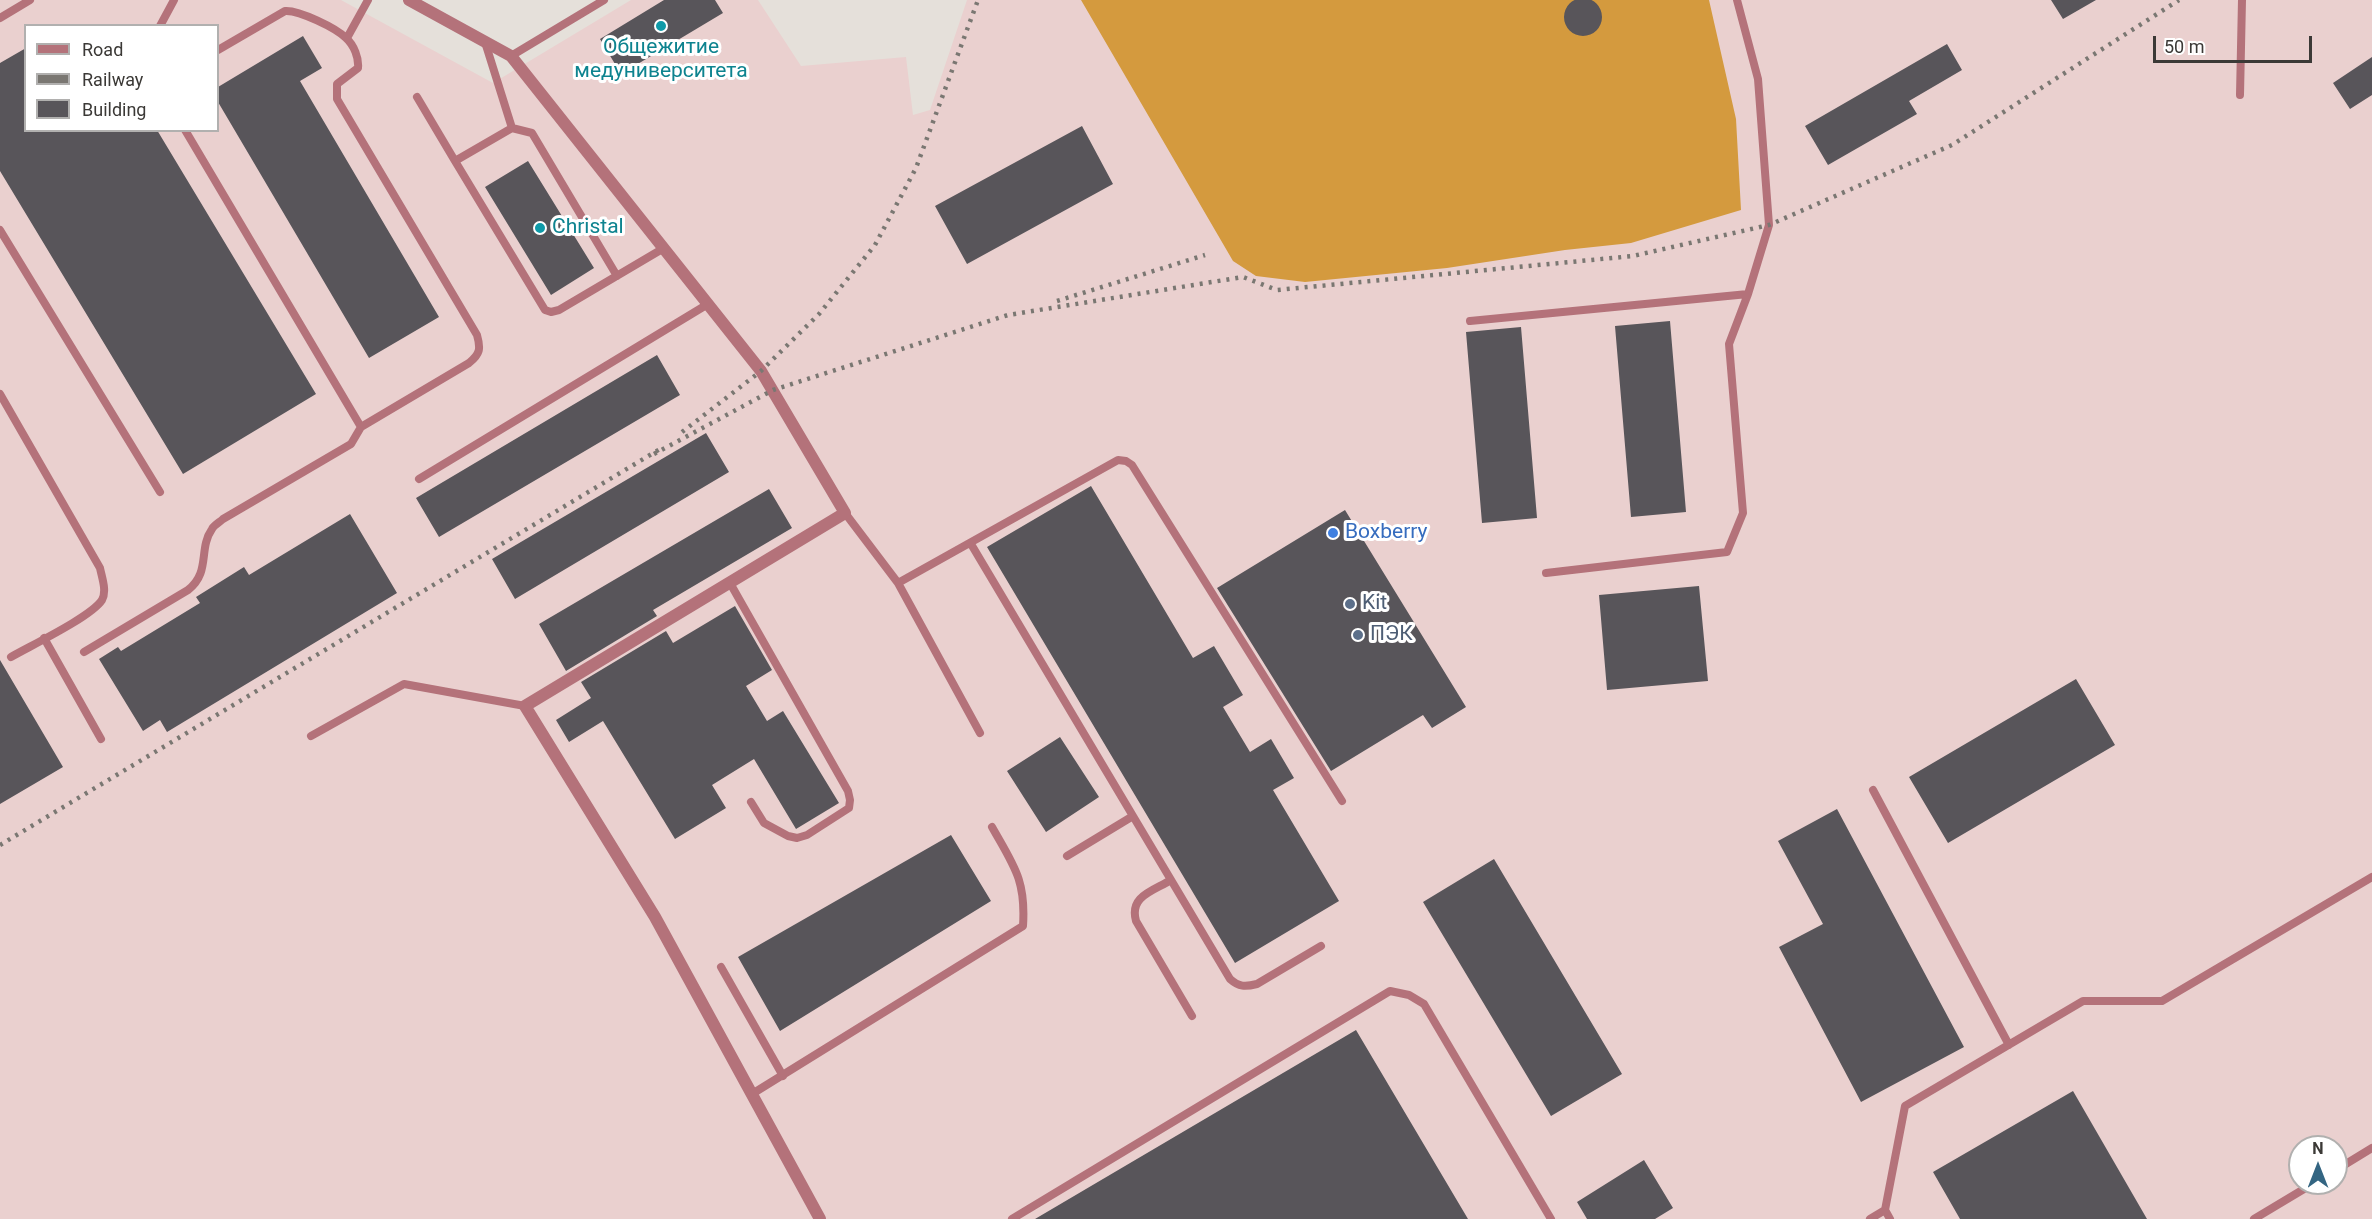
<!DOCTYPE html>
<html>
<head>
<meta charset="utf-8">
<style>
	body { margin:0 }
	#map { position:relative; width:2372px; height:1219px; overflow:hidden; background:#e5e0da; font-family:Roboto,sans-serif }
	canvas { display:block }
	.legend { position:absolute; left:24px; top:24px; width:195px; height:108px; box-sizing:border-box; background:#fff; border:2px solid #b1b0af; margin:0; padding:8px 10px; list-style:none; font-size:18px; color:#3b3936 }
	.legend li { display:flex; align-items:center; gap:12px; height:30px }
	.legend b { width:30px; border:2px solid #b1b0af }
	.north { position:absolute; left:2288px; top:1135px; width:60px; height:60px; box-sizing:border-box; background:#fff; border:2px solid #b1b0af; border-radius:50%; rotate:0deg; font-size:16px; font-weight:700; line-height:24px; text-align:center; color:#3b3936 }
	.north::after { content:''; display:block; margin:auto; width:21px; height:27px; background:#336582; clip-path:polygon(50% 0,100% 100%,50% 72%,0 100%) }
	.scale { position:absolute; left:2153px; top:36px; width:159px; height:27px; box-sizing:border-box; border:3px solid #3b3936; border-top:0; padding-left:8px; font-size:18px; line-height:21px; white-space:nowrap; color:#3b3936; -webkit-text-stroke:4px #fff; paint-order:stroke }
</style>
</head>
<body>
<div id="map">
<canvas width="2372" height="1219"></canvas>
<ul class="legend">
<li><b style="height:8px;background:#b4727a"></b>Road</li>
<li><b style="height:8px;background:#7a7772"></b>Railway</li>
<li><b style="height:16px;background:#58555a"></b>Building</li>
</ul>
<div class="north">N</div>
<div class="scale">50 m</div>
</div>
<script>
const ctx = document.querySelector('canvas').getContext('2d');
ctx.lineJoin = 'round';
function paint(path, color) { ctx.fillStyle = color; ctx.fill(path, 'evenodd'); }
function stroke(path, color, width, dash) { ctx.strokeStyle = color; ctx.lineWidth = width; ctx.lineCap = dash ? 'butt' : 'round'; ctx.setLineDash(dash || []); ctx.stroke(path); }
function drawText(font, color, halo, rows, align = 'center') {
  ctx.font = font + ' Roboto,sans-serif'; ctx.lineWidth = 6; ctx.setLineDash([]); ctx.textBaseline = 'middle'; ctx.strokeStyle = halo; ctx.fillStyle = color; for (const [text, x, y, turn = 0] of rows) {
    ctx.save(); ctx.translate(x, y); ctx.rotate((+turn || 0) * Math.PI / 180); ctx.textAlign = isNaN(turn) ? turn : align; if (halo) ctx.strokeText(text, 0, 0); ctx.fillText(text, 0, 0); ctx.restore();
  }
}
const industrial = new Path2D(`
	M 0,0 L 341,0 L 493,83 L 631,0 L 758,0 L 801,66 L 906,57 L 913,115 L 930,110 L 967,0 L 2372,0 L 2372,1219 L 0,1219 ZM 26,26 L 218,26 L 218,130 L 26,130 ZM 2300,1147 L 2336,1147 L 2336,1183 L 2300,1183 Z`);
const forest = new Path2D(`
	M 1081,0 L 1709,0 L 1736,119 L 1741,210 L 1631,243 L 1565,250 L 1447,268 L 1305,282 L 1256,276 L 1233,261 Z`);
const building = new Path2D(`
	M1564 17a19 19 0 1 1 38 0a19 19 0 1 1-38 0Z
	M 664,0 L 715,0 L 723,13 L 621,74 L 600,39 Z
	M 2051,0 L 2096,0 L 2063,19 Z
	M 303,36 L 322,68 L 300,81 L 439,317 L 369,358 L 218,102 L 218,87 Z
	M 1947,44 L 1962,70 L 1909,101 L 1917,114 L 1828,165 L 1805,126 Z
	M 26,48 L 26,130 L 157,130 L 316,394 L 183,474 L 0,171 L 0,63 Z
	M 2372,57 L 2372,95 L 2350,109 L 2333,83 Z
	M 1082,126 L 1113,184 L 967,264 L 935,206 Z
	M 528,161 L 594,268 L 551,295 L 485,187 Z
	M 1670,321 L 1686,512 L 1631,517 L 1615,326 Z
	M 1521,327 L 1537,518 L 1482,523 L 1466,332 Z
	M 657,355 L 680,395 L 439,537 L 416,498 Z
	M 706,433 L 729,472 L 515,599 L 492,559 Z
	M 1091,486 L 1193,658 L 1214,646 L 1243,695 L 1223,707 L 1250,752 L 1271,739 L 1294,778 L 1273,790 L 1339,901 L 1235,963 L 987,547 Z
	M 769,489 L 792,528 L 653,610 L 657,616 L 566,671 L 539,624 Z
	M 1345,510 L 1466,707 L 1432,728 L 1423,715 L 1331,771 L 1217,588 Z
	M 350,514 L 397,593 L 167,732 L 160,720 L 143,731 L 99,659 L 118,647 L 121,651 L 200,603 L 196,597 L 244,567 L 249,575 Z
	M 1699,586 L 1708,681 L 1607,690 L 1599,595 Z
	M 735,606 L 772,670 L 746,686 L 767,721 L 783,711 L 839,803 L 796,829 L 754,759 L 712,785 L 726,808 L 675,839 L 603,721 L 569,742 L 556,720 L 591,698 L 581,682 L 666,631 L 673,643 Z
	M 0,660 L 63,767 L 0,804 Z
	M 2076,679 L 2115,745 L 1948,843 L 1909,777 Z
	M 1060,737 L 1099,797 L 1046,832 L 1007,771 Z
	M 1837,809 L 1964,1047 L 1861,1102 L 1779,947 L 1823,924 L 1778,841 Z
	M 951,835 L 991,901 L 780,1031 L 738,957 Z
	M 1494,859 L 1622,1074 L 1551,1116 L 1423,902 Z
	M 1356,1030 L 1468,1219 L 1035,1219 Z
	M 2073,1091 L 2147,1219 L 1960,1219 L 1933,1172 Z
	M 1644,1160 L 1673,1208 L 1655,1219 L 1587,1219 L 1577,1202 Z`);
const service = new Path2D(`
	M 0,18 L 30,0
	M 160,26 L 174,0
	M 347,38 L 368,0
	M 485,42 L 512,128
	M 218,50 L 285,11 C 299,10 336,28 346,38 C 354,45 359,58 358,68 L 337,84 L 337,99 L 477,335 C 481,349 480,354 469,363 L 361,427
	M 511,56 L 604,0
	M 2240,95 L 2242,0
	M 417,97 L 455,161
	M 0,230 L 160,492
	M 617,276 L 532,133 L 512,128 L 455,161 L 545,310 L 551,312 L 559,310 L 664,248
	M 1470,321 L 1748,294 L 1769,225 L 1758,79 L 1737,0
	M 0,394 L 100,568 C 102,578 107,591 102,600 C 91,617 30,646 11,657
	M 419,479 L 708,304
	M 845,513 L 898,583 L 980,733
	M 971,544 L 1230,979 C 1239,987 1245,987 1257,984 L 1321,946
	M 1546,573 L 1727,552 L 1743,513 L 1729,344 L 1748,294
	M 730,583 L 848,791 L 850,800 L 849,808 L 807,835 L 797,838 L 788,836 L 764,823 L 751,802
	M 898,583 L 1118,460 L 1126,461 L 1132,465 L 1342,801
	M 44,638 L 101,739
	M 84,652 L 188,590 C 211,572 198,549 212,529 C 214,525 220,522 223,519 L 351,444 L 361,427 L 185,130
	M 311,736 L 404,684 L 525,706
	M 1873,790 L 2009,1045
	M 1067,856 L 1133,816
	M 1171,880 C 1153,891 1129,896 1136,921 L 1192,1016
	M 721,967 L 783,1076
	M 752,1094 L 1023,926 C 1026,880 1014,866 992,827
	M 2336,1170 L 2372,1148
	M 1885,1210 L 1890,1219
	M 1012,1219 L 1390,991 L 1409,995 L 1424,1004 L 1551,1219
	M 1870,1219 L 1885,1210 L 1905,1106 L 2083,1001 L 2162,1001 L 2372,877
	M 2254,1219 L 2314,1183`);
const minor = new Path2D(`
	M 409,0 L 511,56 L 761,371 L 845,513 L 525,706 L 655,917 L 820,1219`);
const rail = new Path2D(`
	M 1057,301 L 1205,255
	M 682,432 L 761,371 L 819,314 L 875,245 L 916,168 L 978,0
	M 654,454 L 773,390 L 1008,315 L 1243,277 L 1277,290 L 1633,256 L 1769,225 L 1952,145 L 2179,0
	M 0,845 L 660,449`);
const markers = [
	[661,26,6,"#0f9aa8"],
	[540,228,6,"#0f9aa8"],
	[1333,533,6,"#3f7fe0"],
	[1350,604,6,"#5c6f8a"],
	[1358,635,6,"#5c6f8a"]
];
const cultureNames = [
	["Общежитие",661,48],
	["медуниверситета",661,72],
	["Christal",552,228,"left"]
];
const shopNames = [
	["Boxberry",1345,533]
];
const serviceNames = [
	["Kit",1362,604],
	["ПЭК",1370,635]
];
paint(industrial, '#ead0cf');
paint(forest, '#d49a3e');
paint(building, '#58555a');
stroke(service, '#b4727a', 8);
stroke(minor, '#b4727a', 12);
stroke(rail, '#7a7772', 4.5, [3, 6]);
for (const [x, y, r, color] of markers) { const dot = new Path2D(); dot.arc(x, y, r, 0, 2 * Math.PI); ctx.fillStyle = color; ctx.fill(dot); stroke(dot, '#fff', 2); }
drawText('21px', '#0d838f', '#fff', cultureNames);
drawText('21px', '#366cbe', '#fff', shopNames, 'left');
drawText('21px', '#4e5e75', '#fff', serviceNames, 'left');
</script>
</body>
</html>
